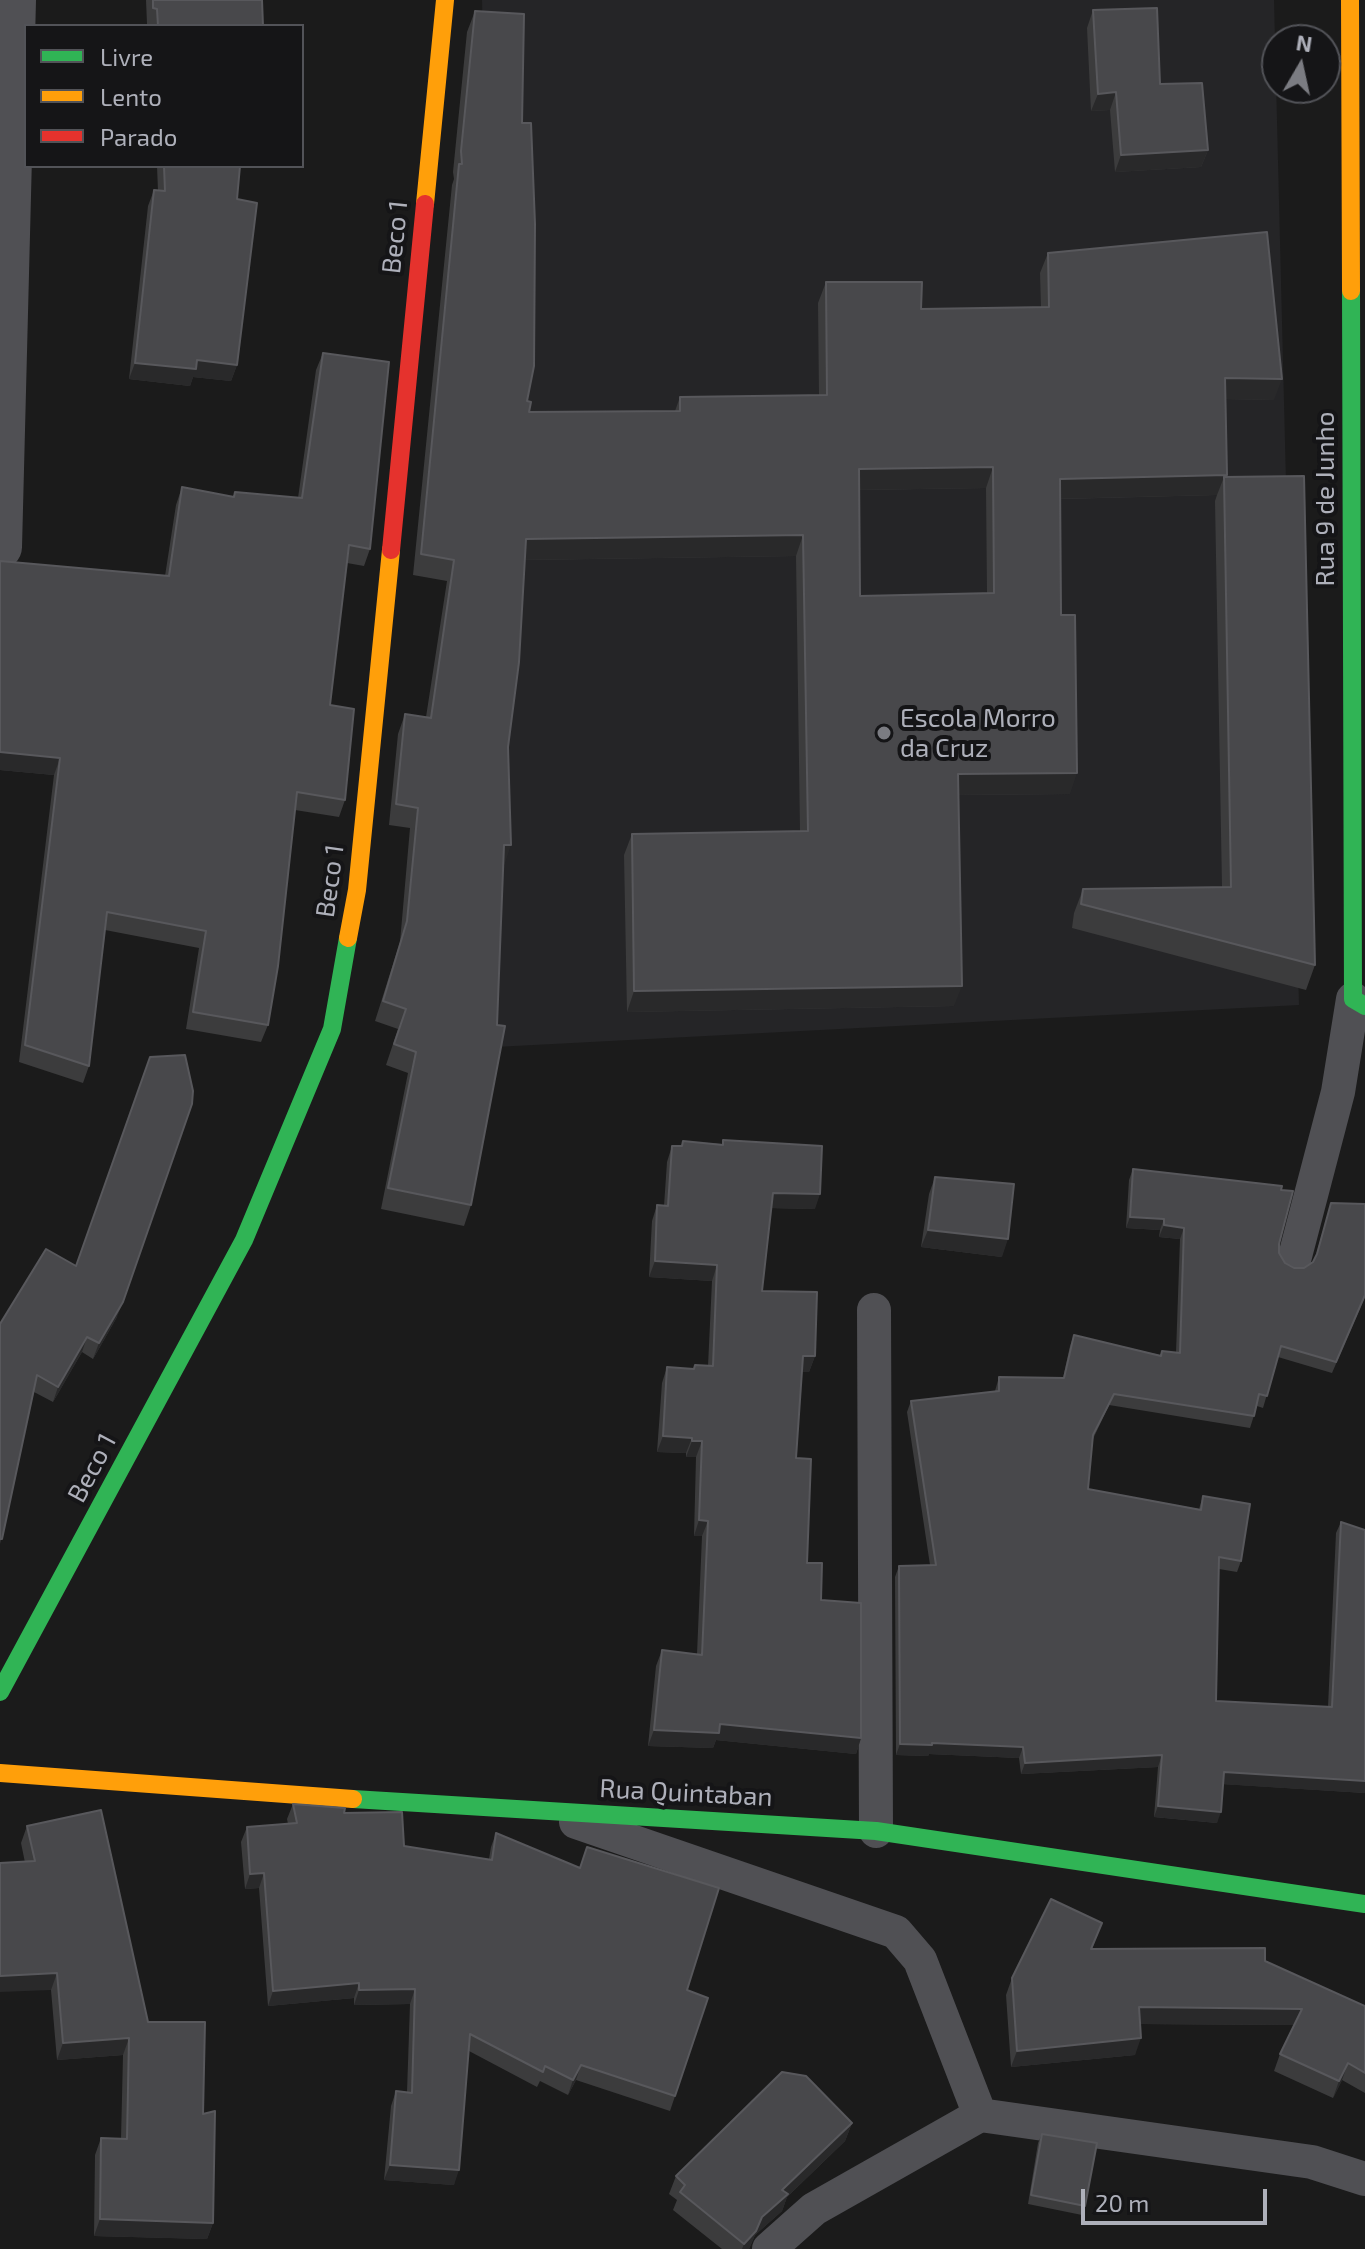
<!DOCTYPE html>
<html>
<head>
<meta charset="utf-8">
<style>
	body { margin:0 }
	#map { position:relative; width:1365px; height:2249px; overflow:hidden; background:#1b1b1b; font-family:"Exo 2",sans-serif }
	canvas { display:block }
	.legend { position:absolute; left:24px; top:24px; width:280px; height:144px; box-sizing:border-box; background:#151517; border:2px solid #525358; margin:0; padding:10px 14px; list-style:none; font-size:24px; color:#aeb0ba }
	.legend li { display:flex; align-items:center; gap:16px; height:40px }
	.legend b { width:40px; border:2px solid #525358 }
	.north { position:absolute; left:1261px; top:24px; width:80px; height:80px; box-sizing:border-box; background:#151517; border:2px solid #525358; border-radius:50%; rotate:9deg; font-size:22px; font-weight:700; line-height:32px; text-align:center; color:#aeb0ba }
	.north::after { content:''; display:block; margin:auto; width:28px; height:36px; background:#7b7c82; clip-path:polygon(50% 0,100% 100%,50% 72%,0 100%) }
	.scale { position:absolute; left:1081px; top:2189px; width:186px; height:36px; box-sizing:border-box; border:4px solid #aeb0ba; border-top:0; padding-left:10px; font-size:24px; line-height:28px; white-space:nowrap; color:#aeb0ba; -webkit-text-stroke:6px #151517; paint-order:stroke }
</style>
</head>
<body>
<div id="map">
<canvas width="1365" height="2249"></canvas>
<ul class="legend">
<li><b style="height:10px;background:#30b455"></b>Livre</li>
<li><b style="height:10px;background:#ff9f0a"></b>Lento</li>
<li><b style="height:10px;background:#e5322d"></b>Parado</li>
</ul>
<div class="north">N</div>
<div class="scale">20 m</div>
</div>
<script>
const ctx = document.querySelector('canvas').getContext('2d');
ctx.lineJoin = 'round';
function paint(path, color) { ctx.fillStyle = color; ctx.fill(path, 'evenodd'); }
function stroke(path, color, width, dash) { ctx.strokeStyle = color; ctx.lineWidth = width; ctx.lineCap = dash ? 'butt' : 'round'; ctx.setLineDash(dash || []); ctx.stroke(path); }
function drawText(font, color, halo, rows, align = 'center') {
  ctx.font = font + ' "Exo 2",sans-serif'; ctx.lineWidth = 8; ctx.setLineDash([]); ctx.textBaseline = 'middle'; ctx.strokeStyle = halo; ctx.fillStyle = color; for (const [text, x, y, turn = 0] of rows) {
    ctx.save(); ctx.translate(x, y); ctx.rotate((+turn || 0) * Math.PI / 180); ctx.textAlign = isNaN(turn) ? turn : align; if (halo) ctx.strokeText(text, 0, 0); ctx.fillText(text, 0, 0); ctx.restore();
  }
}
const built = new Path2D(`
	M 482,0 L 1274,0 L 1299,1005 L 457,1049 L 493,461 Z`);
const lane = new Path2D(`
	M 1294,1260 L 1338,1092 L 1353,999
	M 874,1310 L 876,1831
	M 576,1822 L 896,1932 L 920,1960 L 980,2115 L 1312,2162 L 1365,2179
	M 769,2249 L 814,2209 L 980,2115`);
const street = new Path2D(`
	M 0,547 L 14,0`);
const fast = new Path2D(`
	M 1351,291 L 1353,999 L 1365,1006
	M 0,1692 L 244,1240 L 332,1029 L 348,938
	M 353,1799 L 876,1831 L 1365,1904`);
const slow = new Path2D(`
	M 1350,0 L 1351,291
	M 425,204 L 445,0
	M 348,938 L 357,890 L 391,550
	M 0,1773 L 353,1799`);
const jam = new Path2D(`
	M 391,550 L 425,204`);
const wall = new Path2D(`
	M 146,0 L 262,0 L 263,26 L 151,26 L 147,24 Z
	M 1093,10 L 1208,150 L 1201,167 L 1115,172 L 1110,110 L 1091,111 L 1087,28 Z
	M 475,11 L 522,123 L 527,401 L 529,412 L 675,411 L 680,397 L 819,396 L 818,303 L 826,282 L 921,309 L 1041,307 L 1040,273 L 1048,253 L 1274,400 L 1225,399 L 1226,477 L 1315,965 L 1306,990 L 1072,928 L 1074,913 L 1083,889 L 1222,887 L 1215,501 L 1217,495 L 1060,499 L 1061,615 L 1070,794 L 959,795 L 954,1006 L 627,1012 L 624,855 L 632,834 L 800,831 L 796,556 L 524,560 L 508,747 L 503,866 L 471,1205 L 464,1226 L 381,1209 L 408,1073 L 386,1065 L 398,1029 L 375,1021 L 400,942 L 410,828 L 389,825 L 398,734 L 405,714 L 426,717 L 447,581 L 413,575 L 452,185 L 454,179 L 453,172 L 467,32 ZM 986,488 L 987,593 L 860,596 L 859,490 Z
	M 157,166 L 240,166 L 237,199 L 237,365 L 231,381 L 193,377 L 190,386 L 129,379 L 148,206 L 154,190 L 158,191 Z
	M 323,353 L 370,549 L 364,566 L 347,563 L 330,705 L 345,800 L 339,817 L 295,810 L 268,1025 L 261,1042 L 186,1029 L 199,948 L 105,930 L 89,1066 L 83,1083 L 19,1062 L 54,775 L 0,770 L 0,561 L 165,576 L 176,505 L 182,487 L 233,497 L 235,492 L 298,498 L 316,370 Z
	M 723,1140 L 815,1209 L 771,1208 L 762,1291 L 815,1356 L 809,1372 L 802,1372 L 796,1458 L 807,1563 L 821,1600 L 861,1738 L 856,1754 L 716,1740 L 713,1748 L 648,1746 L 656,1666 L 662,1650 L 697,1654 L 702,1536 L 694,1536 L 696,1457 L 686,1457 L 686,1453 L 657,1452 L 662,1383 L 667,1367 L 693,1369 L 695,1365 L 708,1366 L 712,1281 L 649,1277 L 652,1221 L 657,1205 L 664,1206 L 667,1162 L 672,1146 L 681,1146 L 683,1141 L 722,1144 Z
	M 1133,1169 L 1279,1244 L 1279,1253 L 1285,1263 L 1294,1268 L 1304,1268 L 1313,1262 L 1315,1258 L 1331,1203 L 1365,1204 L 1365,1297 L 1332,1373 L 1278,1357 L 1263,1408 L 1257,1406 L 1250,1428 L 1109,1405 L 1093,1439 L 1088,1489 L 1199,1509 L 1203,1496 L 1241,1561 L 1237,1572 L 1219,1569 L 1216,1701 L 1328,1707 L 1336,1533 L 1341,1522 L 1365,1530 L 1365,1793 L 1223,1784 L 1217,1823 L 1154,1817 L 1158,1767 L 1021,1774 L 1019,1758 L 929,1754 L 928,1756 L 896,1755 L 895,1577 L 899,1566 L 930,1565 L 907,1412 L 911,1401 L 995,1391 L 999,1377 L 1063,1378 L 1070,1346 L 1074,1335 L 1160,1355 L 1162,1351 L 1176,1353 L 1180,1239 L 1159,1237 L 1160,1230 L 1126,1228 L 1129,1180 Z
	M 935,1177 L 1002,1257 L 921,1247 L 929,1194 Z
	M 117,1317 L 93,1359 L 82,1352 L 53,1402 L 34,1392 L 0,1544 L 0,1324 Z
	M 293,1804 L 344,1813 L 404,1846 L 489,1859 L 491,1847 L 496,1833 L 580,1868 L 587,1847 L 687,1990 L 708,1998 L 670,2111 L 576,2080 L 568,2095 L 540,2081 L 537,2087 L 469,2051 L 454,2185 L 384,2180 L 391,2106 L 396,2091 L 407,2092 L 410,2004 L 354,2005 L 354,1998 L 268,2006 L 259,1888 L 245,1889 L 241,1842 L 247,1827 L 288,1824 L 287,1819 Z
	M 27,1826 L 203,2114 L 213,2223 L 207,2239 L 94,2236 L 95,2155 L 101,2138 L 121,2139 L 123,2055 L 57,2060 L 51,1990 L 21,1843 Z
	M 1102,1923 L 1092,1949 L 1265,1961 L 1365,2006 L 1365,2093 L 1342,2080 L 1333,2098 L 1274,2071 L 1280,2054 L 1294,2025 L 1140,2024 L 1135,2055 L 1011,2067 L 1006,1995 L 1012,1978 Z
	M 852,2123 L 845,2141 L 787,2197 L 782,2211 L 755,2235 L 749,2249 L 722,2249 L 673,2210 L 677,2200 L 669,2194 L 676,2176 Z
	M 1042,2134 L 1085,2206 L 1082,2215 L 1028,2204 L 1038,2143 Z`);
const shadedWall = new Path2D(`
	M 1116,92 L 1110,110 L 1091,111 L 1098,94 Z
	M 1208,150 L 1201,167 L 1115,172 L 1121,155 Z
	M 197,360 L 237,365 L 231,381 L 193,377 L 190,386 L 129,379 L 135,363 Z
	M 1225,378 L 1282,379 L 1274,400 L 1217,399 Z
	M 993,467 L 986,488 L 851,490 L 859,469 Z
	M 1227,475 L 1224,483 L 1224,477 L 1217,495 L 1052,499 L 1060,479 Z
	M 803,535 L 796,556 L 518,560 L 526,539 Z
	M 0,752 L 60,758 L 54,775 L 0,770 Z
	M 1077,773 L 1070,794 L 951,795 L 958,774 Z
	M 504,845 L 511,845 L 504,866 Z
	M 962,986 L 954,1006 L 627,1012 L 634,991 Z
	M 773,1193 L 820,1194 L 815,1209 L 767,1208 Z
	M 1130,1217 L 1164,1219 L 1160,1230 L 1126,1228 Z
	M 1164,1225 L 1184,1228 L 1180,1239 L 1159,1237 Z
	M 928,1230 L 1008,1239 L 1002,1257 L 921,1247 Z
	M 655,1261 L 717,1265 L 712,1281 L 649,1277 Z
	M 123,1302 L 117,1317 L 93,1359 L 99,1343 Z
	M 87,1337 L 82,1352 L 53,1402 L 58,1387 Z
	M 803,1356 L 815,1356 L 809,1372 L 797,1372 Z
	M 1114,1394 L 1109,1405 L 1089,1446 L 1093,1435 Z
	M 663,1436 L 692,1438 L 686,1453 L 657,1452 Z
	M 692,1441 L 702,1441 L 696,1457 L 686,1457 Z
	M 699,1520 L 708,1521 L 702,1536 L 694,1536 Z
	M 720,1724 L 861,1738 L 856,1754 L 716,1740 L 713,1748 L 648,1746 L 654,1730 Z
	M 932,1743 L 1023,1747 L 1019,1758 L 929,1754 L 928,1756 L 896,1755 L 900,1744 Z
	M 1162,1755 L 1158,1767 L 1021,1774 L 1025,1763 Z
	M 1224,1772 L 1365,1781 L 1365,1793 L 1220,1784 Z
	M 1158,1806 L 1221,1812 L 1217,1823 L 1154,1817 Z
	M 264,1873 L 259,1888 L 245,1889 L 250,1874 Z
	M 57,1973 L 51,1990 L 0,1992 L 0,1976 Z
	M 359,1983 L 354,1998 L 268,2006 L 273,1991 Z
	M 415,1989 L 410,2004 L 354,2005 L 359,1990 Z
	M 1139,2007 L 1302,2009 L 1296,2025 L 1133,2024 Z
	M 129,2038 L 123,2055 L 57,2060 L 63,2043 Z
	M 1141,2038 L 1135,2055 L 1011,2067 L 1017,2051 Z
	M 1348,2063 L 1342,2080 L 1333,2098 L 1339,2081 Z
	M 581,2065 L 576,2080 L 568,2095 L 573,2080 Z
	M 852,2123 L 845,2141 L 787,2197 L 782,2211 L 755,2235 L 749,2249 L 742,2249 L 744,2244 L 762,2217 L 782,2190 Z
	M 390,2165 L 459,2170 L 454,2185 L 384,2180 Z
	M 100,2219 L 213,2223 L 207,2239 L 94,2236 Z`);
const building = new Path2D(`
	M 153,0 L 262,0 L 263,26 L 158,26 L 157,9 L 153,8 Z
	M 1157,8 L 1160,84 L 1202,83 L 1208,150 L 1121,155 L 1116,92 L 1098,94 L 1093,10 Z
	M 475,11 L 524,14 L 522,123 L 531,123 L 535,224 L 534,366 L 527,401 L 531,402 L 529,412 L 680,411 L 680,397 L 827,395 L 826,282 L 922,282 L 921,309 L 1049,307 L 1048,253 L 1267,232 L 1282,379 L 1225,378 L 1227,475 L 1060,479 L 1061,615 L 1075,615 L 1077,773 L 958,774 L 962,986 L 634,991 L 632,834 L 808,831 L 803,535 L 526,539 L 519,662 L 508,747 L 511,845 L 504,845 L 497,1025 L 505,1026 L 471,1205 L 388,1188 L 416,1052 L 394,1044 L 406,1009 L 383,1001 L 407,921 L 418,808 L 396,804 L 405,714 L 431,718 L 454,560 L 421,554 L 459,164 L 462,164 L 461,151 ZM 993,467 L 994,593 L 860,596 L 859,469 Z
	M 164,166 L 240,166 L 237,199 L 257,203 L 237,365 L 197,360 L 196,369 L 135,363 L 154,190 L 165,191 Z
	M 323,353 L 389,362 L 370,549 L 349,545 L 330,705 L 354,709 L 345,800 L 297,792 L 278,966 L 268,1025 L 193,1012 L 206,931 L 107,912 L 89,1066 L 25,1045 L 60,758 L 0,752 L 0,561 L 169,576 L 182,487 L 234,497 L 235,492 L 302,498 Z
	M 1304,476 L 1315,965 L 1081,904 L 1083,889 L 1231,887 L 1224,477 Z
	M 185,1055 L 193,1091 L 192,1104 L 123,1302 L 99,1343 L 87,1337 L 58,1387 L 37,1375 L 2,1539 L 0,1539 L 0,1324 L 46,1249 L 76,1266 L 150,1057 Z
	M 723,1140 L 822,1146 L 820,1194 L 773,1193 L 762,1291 L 817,1292 L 815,1356 L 803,1356 L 796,1458 L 811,1459 L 807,1563 L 822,1563 L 821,1600 L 861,1603 L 861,1738 L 720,1724 L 719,1733 L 654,1730 L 662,1650 L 702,1655 L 708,1521 L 699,1520 L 702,1441 L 692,1441 L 692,1438 L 663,1436 L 667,1367 L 694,1369 L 695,1365 L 713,1366 L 717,1265 L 655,1261 L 657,1205 L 668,1206 L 672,1146 L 682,1146 L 683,1141 L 723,1145 Z
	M 1133,1169 L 1282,1186 L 1281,1190 L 1293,1191 L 1279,1244 L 1279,1253 L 1285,1263 L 1294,1268 L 1304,1268 L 1313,1262 L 1317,1254 L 1331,1203 L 1365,1204 L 1365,1295 L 1336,1362 L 1281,1346 L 1267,1396 L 1259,1394 L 1254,1416 L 1114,1394 L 1093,1435 L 1088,1489 L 1201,1510 L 1203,1496 L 1250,1504 L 1241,1561 L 1219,1557 L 1216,1701 L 1332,1707 L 1341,1522 L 1365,1530 L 1365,1781 L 1224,1772 L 1221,1812 L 1158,1806 L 1162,1755 L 1025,1763 L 1023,1747 L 932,1743 L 932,1745 L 900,1744 L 899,1566 L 936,1565 L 911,1401 L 999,1391 L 999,1377 L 1064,1378 L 1074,1335 L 1161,1356 L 1162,1351 L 1180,1353 L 1184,1228 L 1164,1225 L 1164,1219 L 1130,1217 Z
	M 935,1177 L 1014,1184 L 1008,1239 L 928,1230 Z
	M 293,1804 L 345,1808 L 344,1813 L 402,1812 L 404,1846 L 492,1860 L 496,1833 L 580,1868 L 587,1847 L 719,1888 L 687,1990 L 708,1998 L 675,2096 L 581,2065 L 573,2080 L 545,2066 L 543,2072 L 470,2034 L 459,2170 L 390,2165 L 396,2091 L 412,2093 L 415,1989 L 359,1990 L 359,1983 L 273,1991 L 264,1873 L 250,1874 L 247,1827 L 297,1823 Z
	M 101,1810 L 148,2022 L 205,2022 L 203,2114 L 215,2111 L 213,2223 L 100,2219 L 101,2138 L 127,2139 L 129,2038 L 63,2043 L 57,1973 L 0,1976 L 0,1863 L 35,1861 L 27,1826 Z
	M 1051,1899 L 1102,1923 L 1091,1949 L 1265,1948 L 1265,1961 L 1365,2006 L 1365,2073 L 1348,2063 L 1339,2081 L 1280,2054 L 1302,2009 L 1139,2007 L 1141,2038 L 1017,2051 L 1012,1978 Z
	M 782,2072 L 806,2076 L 852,2123 L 782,2190 L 788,2194 L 762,2217 L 756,2231 L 744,2244 L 680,2192 L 685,2185 L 676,2176 Z
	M 1042,2134 L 1097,2143 L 1085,2206 L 1031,2195 Z`);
const markers = [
	[884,733,8,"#7b7c82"]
];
const streetNames = [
	["Beco 1",395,237,-84],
	["Rua 9 de Junho",1325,499,-90],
	["Beco 1",330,881,-82],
	["Beco 1",92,1468,-62],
	["Rua Quintaban",686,1793,3]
];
const poiNames = [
	["Escola Morro",900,718],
	["da Cruz",900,748]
];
paint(built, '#252527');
stroke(lane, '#505054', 34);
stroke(street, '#505054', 44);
stroke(fast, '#30b455', 18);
stroke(slow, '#ff9f0a', 18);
stroke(jam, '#e5322d', 18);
paint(wall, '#3c3c3d');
paint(shadedWall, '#29292a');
paint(building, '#48484b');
stroke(building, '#58585c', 2);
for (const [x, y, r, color] of markers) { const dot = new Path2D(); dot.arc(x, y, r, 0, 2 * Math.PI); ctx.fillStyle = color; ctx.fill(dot); stroke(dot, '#151517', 3); }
drawText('26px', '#aeb0ba', '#151517', streetNames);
drawText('26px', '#aeb0ba', '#151517', poiNames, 'left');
</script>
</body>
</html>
